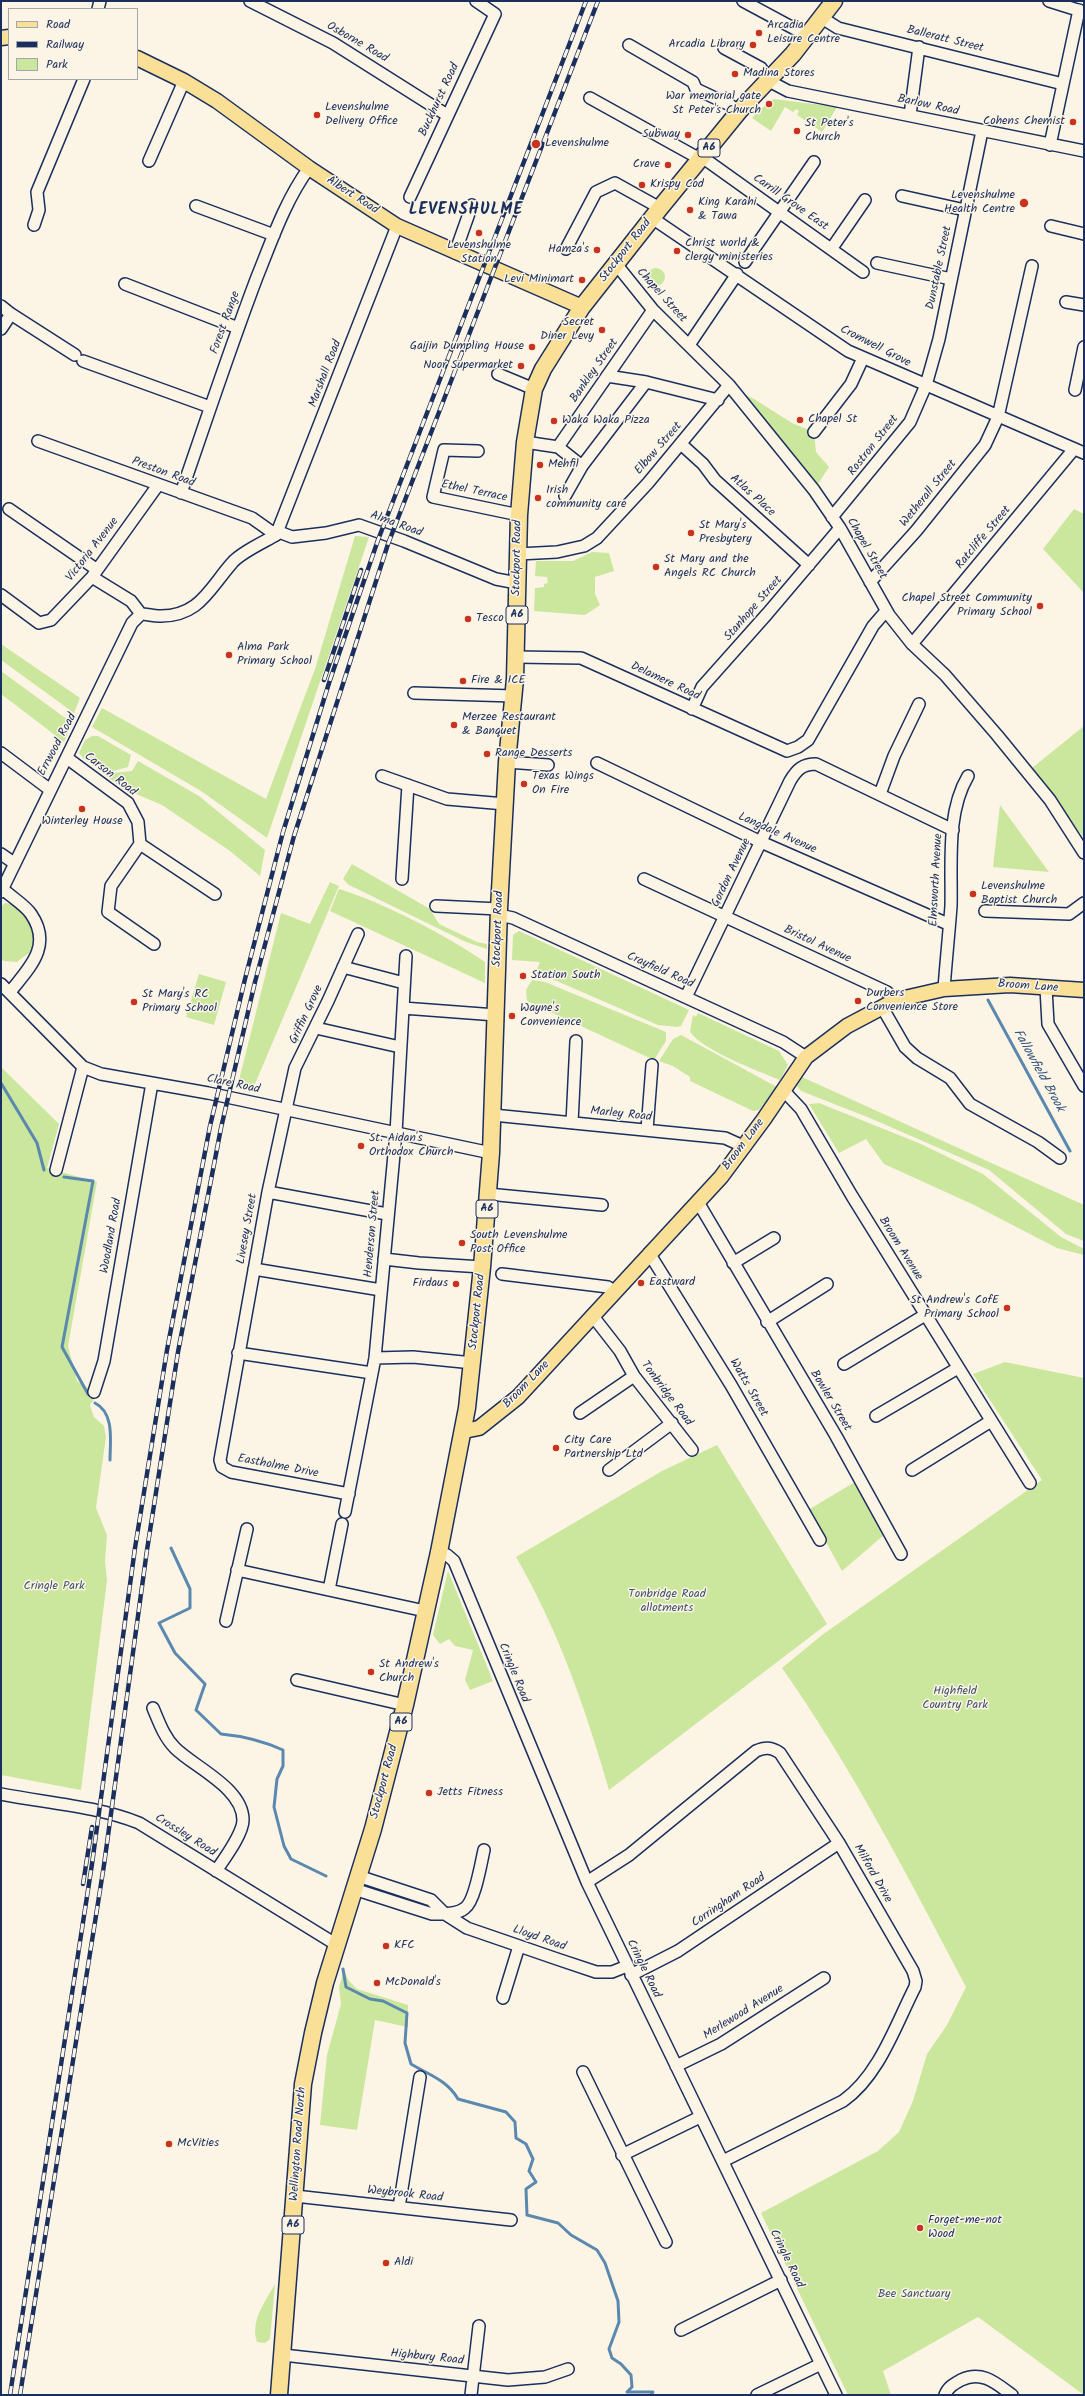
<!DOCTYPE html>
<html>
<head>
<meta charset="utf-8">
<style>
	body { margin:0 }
	#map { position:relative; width:1085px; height:2396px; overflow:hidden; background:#fcf5e5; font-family:Kalam,sans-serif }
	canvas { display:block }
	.frame { position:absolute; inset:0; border:2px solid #1b2f5e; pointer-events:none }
	.legend { position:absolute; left:8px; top:8px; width:130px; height:72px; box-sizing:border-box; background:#fcf5e5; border:1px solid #a2a6af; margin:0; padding:5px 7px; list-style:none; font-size:12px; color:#1b2f5e }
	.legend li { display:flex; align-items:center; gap:8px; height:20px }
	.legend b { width:20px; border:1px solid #a2a6af }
</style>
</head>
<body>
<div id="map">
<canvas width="1085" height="2396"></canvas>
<div class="frame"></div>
<ul class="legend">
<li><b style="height:5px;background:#fadf96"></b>Road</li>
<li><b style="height:5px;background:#1b2f5e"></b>Railway</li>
<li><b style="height:11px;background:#cbe69d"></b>Park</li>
</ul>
</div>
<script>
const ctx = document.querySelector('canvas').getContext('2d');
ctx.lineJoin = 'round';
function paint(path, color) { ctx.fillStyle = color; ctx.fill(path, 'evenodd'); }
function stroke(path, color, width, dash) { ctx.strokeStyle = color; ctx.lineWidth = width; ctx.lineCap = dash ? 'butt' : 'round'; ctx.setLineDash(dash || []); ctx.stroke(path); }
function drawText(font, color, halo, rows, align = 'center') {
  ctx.font = font + ' Kalam,sans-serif'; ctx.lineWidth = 3; ctx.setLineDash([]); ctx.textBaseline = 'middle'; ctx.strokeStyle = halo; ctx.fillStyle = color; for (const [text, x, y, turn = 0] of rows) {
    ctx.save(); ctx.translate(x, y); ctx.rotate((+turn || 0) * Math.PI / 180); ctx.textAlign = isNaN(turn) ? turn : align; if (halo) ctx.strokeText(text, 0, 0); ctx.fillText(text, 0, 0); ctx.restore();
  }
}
const green = new Path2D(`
	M 774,99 L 837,107 L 822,132 L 797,115 L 799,111 L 796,109 L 793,112 L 785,107 L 771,131 L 752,118 L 765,105 Z
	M647 277a9 9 0 1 1 18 0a9 9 0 1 1-18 0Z
	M 733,389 L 754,399 L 792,423 L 814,432 L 816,452 L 829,467 L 814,490 Z
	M 1074,509 L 1084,514 L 1084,593 L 1043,549 Z
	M 355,536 L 369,537 L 267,838 L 201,791 L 92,727 L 102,708 L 266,799 L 315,669 Z
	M 592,552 L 609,553 L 614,571 L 595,577 L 595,594 L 600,605 L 585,615 L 534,611 L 535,588 L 544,587 L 544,584 L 548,583 L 547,577 L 535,576 L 536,561 L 573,561 Z
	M 1,644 L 80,698 L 74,713 L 1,660 Z
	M 1,671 L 72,723 L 64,742 L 1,694 Z
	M 1084,726 L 1084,838 L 1032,768 Z
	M 92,736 L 98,736 L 131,755 L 128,767 L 113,771 L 89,757 L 84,759 L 79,753 L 85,740 Z
	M 138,761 L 199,796 L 265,850 L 260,876 L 230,851 L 162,805 L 122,788 L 104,774 L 132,771 Z
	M 1000,805 L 1049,872 L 993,867 Z
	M 352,864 L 430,909 L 439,924 L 477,942 L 487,944 L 487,949 L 466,942 L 349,885 L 343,879 Z
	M 330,882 L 339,886 L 252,1091 L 237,1088 L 281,913 L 310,924 Z
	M 339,889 C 384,903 446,935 485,962 L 485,983 L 330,911 Z
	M 5,903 L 18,905 C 25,916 41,935 32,950 C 29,954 21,958 17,962 L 4,961 L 1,959 L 1,907 Z
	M 519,931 L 689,1010 L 681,1026 L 677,1027 L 658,1025 L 536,972 L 540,962 L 512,960 L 513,935 Z
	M 199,974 L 226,982 L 214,1025 L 186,1017 Z
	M 532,980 L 545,982 L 666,1032 L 666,1041 L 654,1060 L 527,1001 L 526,990 Z
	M 698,1013 L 779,1051 L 788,1065 L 780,1080 C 758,1071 704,1051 690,1032 L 693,1015 L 696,1017 Z
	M 681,1035 L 777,1087 L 759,1110 L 753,1111 L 690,1081 L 690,1077 L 673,1066 L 659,1061 L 673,1039 Z
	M 1,1067 L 59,1124 L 47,1168 L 97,1182 L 68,1346 L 77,1381 L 94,1392 L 96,1396 L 90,1405 L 94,1417 L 104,1426 L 106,1437 L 96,1508 L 107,1535 L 105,1561 L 107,1580 L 81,1790 L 1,1775 Z
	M 802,1077 L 1084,1205 L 1084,1241 L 1066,1234 L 989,1170 L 870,1118 L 801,1091 L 797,1086 Z
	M 819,1103 L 921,1144 L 983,1174 L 1061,1237 L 1084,1249 L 1084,1255 L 1057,1248 L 972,1204 L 884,1164 L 866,1139 L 839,1153 L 809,1104 Z
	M 1005,1362 L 1084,1378 L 1084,2395 L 978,2317 L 883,2371 L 891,2395 L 848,2395 L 761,2213 L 878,2151 L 899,2132 L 913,2101 L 927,2054 L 947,2025 L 966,1987 C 909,1879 853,1769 782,1668 L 822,1635 L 1042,1480 L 973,1374 Z
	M 717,1445 L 827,1624 L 609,1790 C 586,1710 558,1629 516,1557 L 662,1471 Z
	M 855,1482 L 884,1535 L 842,1571 L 808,1510 Z
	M 448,1571 L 493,1681 L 470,1690 L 465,1680 L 473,1650 L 455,1646 L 449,1639 L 440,1644 L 433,1635 Z
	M 344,1970 L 349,1981 L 357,1989 L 408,2005 L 408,2027 L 375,2020 L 357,2130 L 320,2125 L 327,2055 L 341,2004 L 339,1987 Z
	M 275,2284 L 270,2339 L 265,2343 L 257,2342 C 250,2321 265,2302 275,2284 Z`);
const stream = new Path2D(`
	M 988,1000 L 1070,1151
	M 1,1083 L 37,1143 L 44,1170
	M 64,1177 L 93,1181 L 62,1347 L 88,1394
	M 95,1403 C 115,1413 110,1442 110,1460
	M 171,1548 L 190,1589 L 190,1608 L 159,1623 L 175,1653 L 205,1684 L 196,1710 L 221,1734 C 243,1736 263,1741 283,1750 L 283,1766 L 277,1779 L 274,1807 L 284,1846 L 291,1859 L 326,1876
	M 343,1969 L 346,1987 L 370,1999 L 383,2001 L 407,2013 L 405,2043 L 411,2064 C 429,2075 447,2080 458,2099 L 506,2112 L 515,2122 L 516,2138 L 526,2144 L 533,2159 L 529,2171 L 536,2182 L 526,2189 L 527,2215 L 558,2223 L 571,2235 L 597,2250 L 605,2263 L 618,2301 L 619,2322 L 609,2349 L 612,2358 L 621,2364 L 631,2375 L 632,2387 L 627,2392 L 653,2392 L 651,2395`);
const minor = new Path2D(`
	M 250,1 L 333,43 L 447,115
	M 743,1 L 808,36
	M 1049,1 L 1084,12
	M 98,9 L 100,1
	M 822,18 L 838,28 L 1063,84
	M 629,45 L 693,82 L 696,89 L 730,105 L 738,112
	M 724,48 L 761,68 L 769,81 L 788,91 L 1084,151
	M 590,98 L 700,159
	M 910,115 L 919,47
	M 1050,145 L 1079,10
	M 702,157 L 863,272
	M 149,161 L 184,81
	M 902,196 L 965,210
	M 410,197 L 495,14 L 476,1
	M 196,206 L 274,235
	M 652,218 L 848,351 L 1084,453
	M 34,225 L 39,210 L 37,192 L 84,79
	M 1051,226 L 1084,234
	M 832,248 L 865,200
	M 566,249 L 596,192 L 615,183 L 660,208
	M 455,253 L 472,205
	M 745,262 L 814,162
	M 877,263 L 951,279
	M 616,264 L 653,310 L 729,385 L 814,490 L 840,528 L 889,615 L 912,644 L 945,675 L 997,735 L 1050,800 L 1084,853
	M 125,284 L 238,328
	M 1066,302 L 1084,305
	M 1,306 L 11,314 L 1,329
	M 11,314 L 75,355
	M 689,345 L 737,274
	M 83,361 L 210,407
	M 498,374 L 534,389
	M 607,376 L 646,382 L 718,400
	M 1075,390 L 1084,347
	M 814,432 L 851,384 L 863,358
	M 38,441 L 252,518 L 276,535
	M 525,442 L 558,447 L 582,466
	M 681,444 L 703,464 L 715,480 L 809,565
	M 558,447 L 653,310
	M 478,451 L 444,450 L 433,497 L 519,515
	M 181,493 C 206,421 230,348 257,277 C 272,240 285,201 309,168
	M 565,496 L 582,466 L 646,382
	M 9,509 L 96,569
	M 832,517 L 910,422 L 926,385 L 939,339 L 982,131
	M 279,532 L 292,537 L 326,533 L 359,525 L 404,541 L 496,579 L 517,583
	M 518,554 L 557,552 L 584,546 L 597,538 L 648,483 L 729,385
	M 92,577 L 131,601 L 141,614 C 147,614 153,616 159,616 C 199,617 209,589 232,563 C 240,553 264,542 276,535 L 397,226
	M 870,582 L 916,531 L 985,445 L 998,417 L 1032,266
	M 1,595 L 39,623 L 51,620 L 92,577 L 158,485
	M 912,644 L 1074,449
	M 516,657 L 581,658 L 787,751 L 798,747 L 808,740 L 873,626 L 886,611
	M 414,693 L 514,696
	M 692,709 L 702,687 L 767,614 L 840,528
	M 1,753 L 49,789
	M 67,758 L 128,803 L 138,822 L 140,844 L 215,894
	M 507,762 L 548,765
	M 597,763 L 761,842 L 948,924
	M 382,776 L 447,799 L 505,804
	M 880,794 L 894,756 L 919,704
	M 140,844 L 111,886 L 108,912 L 154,944
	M 1,854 L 14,863
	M 402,879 L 408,785
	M 644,879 L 887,992 L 896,1000
	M 3,889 C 11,897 25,905 31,914 C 53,946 29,968 10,992
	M 1,892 L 132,623 L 141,614
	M 436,906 L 499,909
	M 985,911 L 1069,914 L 1084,903
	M 499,915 L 513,918 L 783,1042 L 806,1057
	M 343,967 L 404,983
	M 1,984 L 83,1067 L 101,1074 L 208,1093 L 491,1153
	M 1046,988 L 1048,1024 L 1084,1086
	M 944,989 C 946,961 949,933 951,906 C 952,864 946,813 968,776
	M 686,997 L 790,781 C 797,769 803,764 816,764 L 953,830
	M 882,1007 L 905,1047 L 917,1058 L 950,1078 L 970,1104 L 1038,1142 L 1060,1158
	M 403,1008 L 496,1015
	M 316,1028 L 400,1047
	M 784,1091 L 801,1109 L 852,1196 L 1030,1483
	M 493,1115 L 725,1138 L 745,1147
	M 572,1123 L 576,1041
	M 647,1130 L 652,1065
	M 56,1170 L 83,1067
	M 268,1192 L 387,1214
	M 488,1194 L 602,1205
	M 698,1202 L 836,1436 L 901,1554
	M 649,1253 L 731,1385 L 820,1540
	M 384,1259 L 419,1263 L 482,1267
	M 733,1263 L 774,1238
	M 254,1269 L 381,1290
	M 502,1274 L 608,1287 L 614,1291
	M 592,1315 L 620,1351 L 634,1376 L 692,1450
	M 767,1322 L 827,1284
	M 238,1353 L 372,1373
	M 375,1358 L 413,1357 L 473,1363
	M 844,1364 L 925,1315
	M 94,1392 L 104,1361 L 152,1083
	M 580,1413 L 634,1376
	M 876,1416 L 958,1368
	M 609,1470 L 672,1423
	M 912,1470 L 991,1421
	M 349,1494 L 231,1472 L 222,1467 L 220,1460 L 268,1192 L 295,1068 L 328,1001 L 358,934
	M 345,1512 L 375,1358 L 396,1133 L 406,956
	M 439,1552 L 447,1555 L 454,1561 L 587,1882 L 836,2395
	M 237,1570 L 425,1611
	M 329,1590 L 342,1524
	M 226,1621 L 247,1529
	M 297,1680 L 405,1705
	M 153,1708 C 159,1722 164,1737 175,1748 C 194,1767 243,1788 243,1820 C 243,1834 224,1859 216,1871
	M 1,1794 C 47,1803 96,1806 139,1823 L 337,1945
	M 358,1876 L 431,1900 L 445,1914 L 467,1928 L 557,1959 L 596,1972 L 612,1972 L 627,1966
	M 587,1882 L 629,1855 L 756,1751 C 765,1747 771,1747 780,1753 L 839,1843 L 913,1971 L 916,1981 L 915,1987 C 896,2024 879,2076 843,2101 L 723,2161
	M 354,1889 L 432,1914 C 442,1914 457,1915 465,1908 C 475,1901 481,1863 484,1850
	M 631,1975 L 678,1951 L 839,1843
	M 503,1998 L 519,1946
	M 676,2066 L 721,2044 L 824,1978
	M 583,2072 L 666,2242
	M 622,2155 L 700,2117
	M 295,2196 L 511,2220
	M 399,2207 L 420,2077
	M 681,2330 L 781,2280
	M 283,2355 L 508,2380 L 545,2377 L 568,2369
	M 471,2395 L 479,2326
	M 757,2395 L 821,2364
	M 945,2395 C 948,2387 954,2384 961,2380 C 982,2370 996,2383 1012,2395`);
const major = new Path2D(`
	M 1,38 L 9,37
	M 137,58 L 184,81 L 217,101 L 309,168 L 397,226 L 582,307
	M 464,1431 L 479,1428 L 518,1397 L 721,1177 L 764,1119 L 806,1057 L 847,1026 L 896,1000 L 944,989 L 1010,985 L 1084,990`);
const highway = new Path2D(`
	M 279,2395 L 303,2084 L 313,2033 L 325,1983 L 373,1829 L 405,1705 L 439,1552 L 467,1408 L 482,1267 L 491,1153 L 499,909 L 507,762 L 515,679 L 519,515 L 525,442 L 534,389 L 543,369 L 582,307 L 660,208 L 740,110 L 793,54 L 834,1`);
const rail = new Path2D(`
	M 324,680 L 361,570
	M 83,1884 L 92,1827
	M 10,2395 L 92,1864 L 135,1548 L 167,1350 L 210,1126 L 245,979 L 283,832 L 329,683 L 378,540 L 586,1
	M 20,2395 L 104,1865 L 147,1550 L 178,1352 L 221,1128 L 255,982 L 294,836 L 388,544 L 598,1`);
const markers = [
	[759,33,4,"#c8321e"],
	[753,45,4,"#c8321e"],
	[735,74,4,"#c8321e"],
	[769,104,4,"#c8321e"],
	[317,115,4,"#c8321e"],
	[1073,122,4,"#c8321e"],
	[797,131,4,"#c8321e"],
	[688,135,4,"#c8321e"],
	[536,144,5,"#c8321e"],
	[668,165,4,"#c8321e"],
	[642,185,4,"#c8321e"],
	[1024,203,5,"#c8321e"],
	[690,210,4,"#c8321e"],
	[479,233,4,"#c8321e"],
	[597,250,4,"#c8321e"],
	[677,251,4,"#c8321e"],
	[582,280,4,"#c8321e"],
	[602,330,4,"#c8321e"],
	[532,347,4,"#c8321e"],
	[521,366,4,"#c8321e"],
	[800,420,4,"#c8321e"],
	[554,421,4,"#c8321e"],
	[540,465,4,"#c8321e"],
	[538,498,4,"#c8321e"],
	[691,533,4,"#c8321e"],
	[656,567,4,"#c8321e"],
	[1040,606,4,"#c8321e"],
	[468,619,4,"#c8321e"],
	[229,655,4,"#c8321e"],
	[463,681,4,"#c8321e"],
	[454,725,4,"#c8321e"],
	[487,754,4,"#c8321e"],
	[524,784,4,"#c8321e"],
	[82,809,4,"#c8321e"],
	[973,894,4,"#c8321e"],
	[523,976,4,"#c8321e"],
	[858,1001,4,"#c8321e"],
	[134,1002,4,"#c8321e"],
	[512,1016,4,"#c8321e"],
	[361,1146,4,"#c8321e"],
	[462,1243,4,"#c8321e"],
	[641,1283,4,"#c8321e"],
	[456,1284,4,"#c8321e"],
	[1007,1308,4,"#c8321e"],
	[556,1448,4,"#c8321e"],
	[371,1672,4,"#c8321e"],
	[429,1793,4,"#c8321e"],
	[386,1946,4,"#c8321e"],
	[377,1983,4,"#c8321e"],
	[169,2144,4,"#c8321e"],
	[920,2228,4,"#c8321e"],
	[386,2263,4,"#c8321e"]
];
const shields = [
	[709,148,22],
	[517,615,22],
	[487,1209,22],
	[401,1722,22],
	[293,2225,22]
];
const shieldNames = [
	["A6",709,148],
	["A6",517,615],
	["A6",487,1209],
	["A6",401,1722],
	["A6",293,2225]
];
const poiNames = [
	["Arcadia",767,26],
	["Leisure Centre",767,40],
	["Arcadia Library",745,45,"right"],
	["Madina Stores",743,74],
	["War memorial gate",761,97,"right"],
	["St Peter's Church",761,111,"right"],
	["Levenshulme",325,108],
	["Delivery Office",325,122],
	["Cohens Chemist",1065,122,"right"],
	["St Peter's",805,124],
	["Church",805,138],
	["Subway",680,135,"right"],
	["Levenshulme",545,144],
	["Crave",660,165,"right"],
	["Krispy Cod",650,185],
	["Levenshulme",1015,196,"right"],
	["Health Centre",1015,210,"right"],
	["King Karahi",698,203],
	["& Tawa",698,217],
	["Christ world &",685,244],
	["clergy ministeries",685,258],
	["Levenshulme",479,246,"center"],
	["Station",479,260,"center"],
	["Hamza's",589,250,"right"],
	["Levi Minimart",574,280,"right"],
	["Secret",594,323,"right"],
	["Diner Levy",594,337,"right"],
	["Gaijin Dumpling House",524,347,"right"],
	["Noor Supermarket",513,366,"right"],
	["Chapel St",808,420],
	["Waka Waka Pizza",562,421],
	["Mehfil",548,465],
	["Irish",546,491],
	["community care",546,505],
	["St Mary's",699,526],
	["Presbytery",699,540],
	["St Mary and the",664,560],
	["Angels RC Church",664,574],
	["Chapel Street Community",1032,599,"right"],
	["Primary School",1032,613,"right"],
	["Tesco",476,619],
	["Alma Park",237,648],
	["Primary School",237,662],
	["Fire & ICE",471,681],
	["Merzee Restaurant",462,718],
	["& Banquet",462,732],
	["Range Desserts",495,754],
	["Texas Wings",532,777],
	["On Fire",532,791],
	["Winterley House",82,822,"center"],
	["Levenshulme",981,887],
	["Baptist Church",981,901],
	["Station South",531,976],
	["Durbers",866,994],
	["Convenience Store",866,1008],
	["St Mary's RC",142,995],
	["Primary School",142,1009],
	["Wayne's",520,1009],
	["Convenience",520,1023],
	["St. Aidan's",369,1139],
	["Orthodox Church",369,1153],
	["South Levenshulme",470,1236],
	["Post Office",470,1250],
	["Eastward",649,1283],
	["Firdaus",448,1284,"right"],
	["St Andrew's CofE",999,1301,"right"],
	["Primary School",999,1315,"right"],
	["City Care",564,1441],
	["Partnership Ltd",564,1455],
	["St Andrew's",379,1665],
	["Church",379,1679],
	["Jetts Fitness",437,1793],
	["KFC",394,1946],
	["McDonald's",385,1983],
	["McVities",177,2144],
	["Forget-me-not",928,2221],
	["Wood",928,2235],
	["Aldi",394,2263]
];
const streetNames = [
	["Balleratt Street",945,40,14],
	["Osborne Road",357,43,30],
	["Buckhurst Road",440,100,-65],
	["Barlow Road",928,106,12],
	["Albert Road",352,196,33],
	["Carrill Grove East",790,203,35],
	["Stockport Road",626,251,-52],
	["Dunstable Street",940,268,-78],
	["Chapel Street",661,296,48],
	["Forest Range",226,323,-70],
	["Cromwell Grove",875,347,27],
	["Bankley Street",595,371,-55],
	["Marshall Road",326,374,-69],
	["Rostron Street",874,446,-52],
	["Elbow Street",659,449,-49],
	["Preston Road",163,473,20],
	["Ethel Terrace",474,492,12],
	["Wetherall Street",929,494,-51],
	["Atlas Place",752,496,42],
	["Alma Road",396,525,20],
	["Ratcliffe Street",984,538,-50],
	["Chapel Street",866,549,60],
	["Victoria Avenue",93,550,-52],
	["Stockport Road",518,558,-89],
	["Stanhope Street",754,609,-49],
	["Delamere Road",665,682,25],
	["Errwood Road",58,745,-62],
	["Carson Road",110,775,38],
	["Langdale Avenue",777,834,24],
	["Gordon Avenue",732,873,-64],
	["Elmsworth Avenue",937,880,-87],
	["Stockport Road",499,929,-88],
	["Bristol Avenue",817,945,25],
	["Crayfield Road",660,971,24],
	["Broom Lane",1028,987,4],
	["Griffin Grove",307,1015,-65],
	["Clare Road",233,1085,12],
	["Marley Road",621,1115,6],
	["Broom Lane",744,1145,-53],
	["Livesey Street",248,1229,-80],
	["Henderson Street",373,1234,-85],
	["Woodland Road",112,1236,-80],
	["Broom Avenue",900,1249,58],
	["Stockport Road",478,1312,-84],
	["Broom Lane",527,1385,-46],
	["Watts Street",748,1388,60],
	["Tonbridge Road",666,1394,53],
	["Bowler Street",830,1401,59],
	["Eastholme Drive",278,1467,11],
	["Cringle Road",513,1673,68],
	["Stockport Road",385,1782,-75],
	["Crossley Road",185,1836,32],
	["Milford Drive",872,1874,60],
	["Corringham Road",729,1901,-34],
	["Lloyd Road",539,1939,19],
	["Cringle Road",643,1969,64],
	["Merlewood Avenue",744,2013,-32],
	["Wellington Road North",299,2144,-86],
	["Weybrook Road",405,2195,6],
	["Cringle Road",786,2259,64],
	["Highbury Road",427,2358,6]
];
const parkNames = [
	["Cringle Park",54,1587],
	["Tonbridge Road",667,1595],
	["allotments",667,1609],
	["Highfield",955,1692],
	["Country Park",955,1706],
	["Bee Sanctuary",914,2295]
];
const waterNames = [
	["Fallowfield Brook",1038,1071,61]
];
const districtNames = [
	["LEVENSHULME",466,211]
];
paint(green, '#cbe69d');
stroke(stream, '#5b88af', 3);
stroke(minor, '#1b2f5e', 14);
stroke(major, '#1b2f5e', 17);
stroke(highway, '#1b2f5e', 19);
stroke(minor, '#fcf5e5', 11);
stroke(major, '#fadf96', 14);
stroke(highway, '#fadf96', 16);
stroke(rail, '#1b2f5e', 4.5);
stroke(rail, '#fcf5e5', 3, [9]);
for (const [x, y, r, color] of markers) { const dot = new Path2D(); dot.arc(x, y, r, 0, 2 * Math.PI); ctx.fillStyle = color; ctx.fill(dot); stroke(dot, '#fcf5e5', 1.5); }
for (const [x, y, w] of shields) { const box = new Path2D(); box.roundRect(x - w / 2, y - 9, w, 18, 3); ctx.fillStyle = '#fcf5e5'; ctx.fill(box); stroke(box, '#1b2f5e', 1); }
drawText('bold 11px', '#1b2f5e', null, shieldNames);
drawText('12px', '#1b2f5e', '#fcf5e5', poiNames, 'left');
drawText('12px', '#1b2f5e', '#fcf5e5', streetNames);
drawText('12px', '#3e546b', '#fcf5e5', parkNames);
drawText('italic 13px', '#365480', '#fcf5e5', waterNames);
ctx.letterSpacing = '1px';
drawText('bold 16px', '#1b2f5e', '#fcf5e5', districtNames);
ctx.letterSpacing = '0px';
</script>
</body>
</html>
